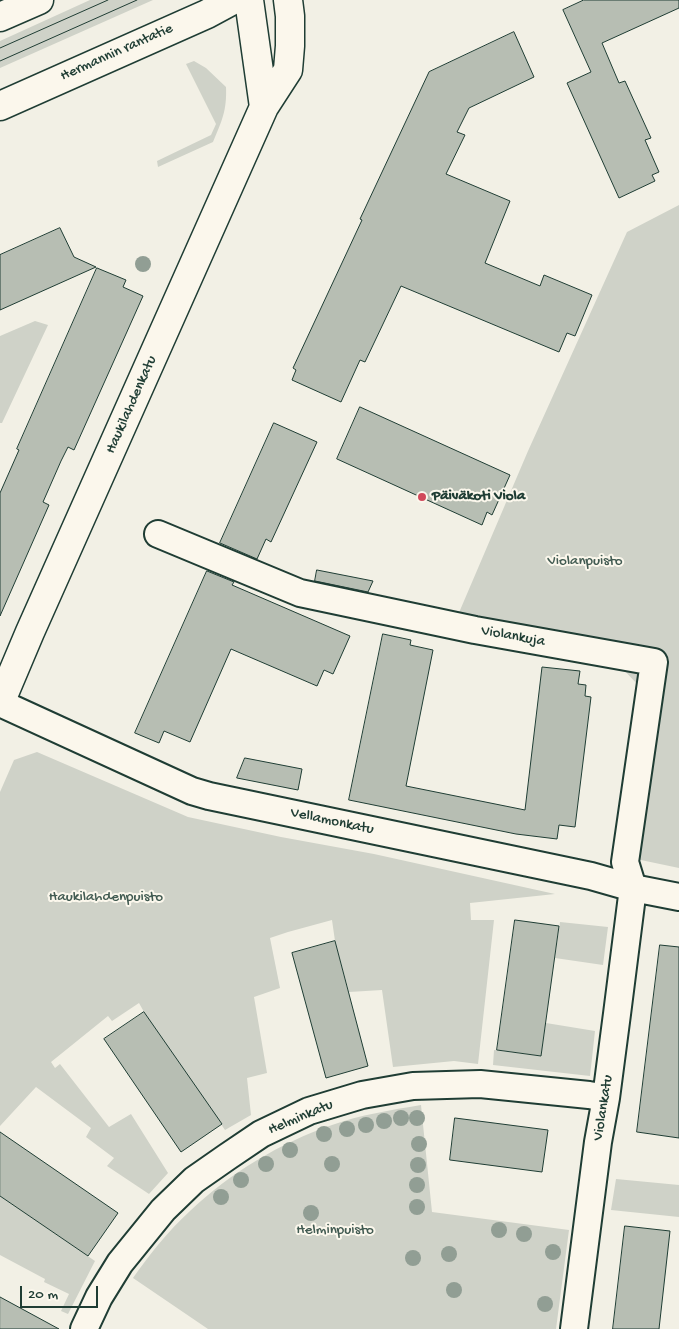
<!DOCTYPE html>
<html>
<head>
<meta charset="utf-8">
<style>
	body { margin:0 }
	#map { position:relative; width:679px; height:1329px; overflow:hidden; background:#f2f0e5; font-family:"Gochi Hand",sans-serif }
	canvas { display:block }
	.scale { position:absolute; left:20px; top:1286px; width:78px; height:22px; box-sizing:border-box; border:2px solid #1f3d34; border-top:0; padding-left:6px; font-size:15px; line-height:18px; white-space:nowrap; color:#1f3d34; -webkit-text-stroke:4px #fbf7ec; paint-order:stroke }
</style>
</head>
<body>
<div id="map">
<canvas width="679" height="1329"></canvas>
<div class="scale">20 m</div>
</div>
<script>
const ctx = document.querySelector('canvas').getContext('2d');
ctx.lineJoin = 'round';
function paint(path, color) { ctx.fillStyle = color; ctx.fill(path, 'evenodd'); }
function stroke(path, color, width, dash) { ctx.strokeStyle = color; ctx.lineWidth = width; ctx.lineCap = dash ? 'butt' : 'round'; ctx.setLineDash(dash || []); ctx.stroke(path); }
function drawText(font, color, halo, rows, align = 'center') {
  ctx.font = font + ' "Gochi Hand",sans-serif'; ctx.lineWidth = 4; ctx.setLineDash([]); ctx.textBaseline = 'middle'; ctx.strokeStyle = halo; ctx.fillStyle = color; for (const [text, x, y, turn = 0] of rows) {
    ctx.save(); ctx.translate(x, y); ctx.rotate((+turn || 0) * Math.PI / 180); ctx.textAlign = isNaN(turn) ? turn : align; if (halo) ctx.strokeText(text, 0, 0); ctx.fillText(text, 0, 0); ctx.restore();
  }
}
const green = new Path2D(`
	M 90,0 L 153,0 L 0,68 L 0,41 Z
	M 194,61 L 206,68 L 226,87 C 227,110 222,121 213,142 L 158,167 L 157,161 L 211,135 L 216,124 L 186,64 Z
	M 679,205 L 679,868 L 617,855 L 639,686 L 621,667 L 455,622 L 528,451 L 627,232 Z
	M 35,321 L 48,325 L 2,423 L 0,423 L 0,336 Z
	M 37,752 L 188,817 L 281,837 L 374,854 L 555,894 L 470,903 L 471,920 L 494,920 L 478,1064 L 454,1061 L 393,1067 L 382,990 L 349,992 L 335,941 L 332,920 L 288,932 L 270,938 L 280,988 L 254,997 L 267,1073 L 247,1078 L 251,1115 L 225,1130 L 144,1012 L 139,1003 L 112,1021 L 108,1016 L 51,1062 L 55,1068 L 60,1064 L 109,1127 L 131,1114 L 168,1173 L 149,1194 L 107,1166 L 114,1158 L 86,1137 L 91,1128 L 36,1087 L 0,1126 L 0,792 L 14,760 Z
	M 560,922 L 608,927 L 603,965 L 555,958 Z
	M 546,1023 L 595,1031 L 590,1076 L 493,1065 L 494,1050 L 541,1056 Z
	M 421,1105 L 432,1212 L 569,1230 L 556,1329 L 208,1329 L 133,1278 C 150,1254 168,1231 190,1211 C 230,1173 280,1143 332,1125 C 360,1115 391,1110 421,1105 Z
	M 616,1179 L 679,1185 L 679,1217 L 611,1210 Z
	M 0,1196 L 95,1261 L 68,1314 L 61,1311 L 69,1294 L 44,1282 L 45,1279 L 0,1255 Z`);
const building = new Path2D(`
	M 584,0 L 679,0 L 679,8 L 602,43 L 619,83 L 625,81 L 651,138 L 645,140 L 659,172 L 652,175 L 655,181 L 619,198 L 567,83 L 591,72 L 563,10 Z
	M 514,32 L 534,77 L 469,108 L 457,132 L 465,135 L 446,174 L 510,201 L 485,263 L 540,286 L 544,275 L 592,295 L 575,336 L 567,333 L 559,352 L 401,286 L 365,362 L 360,360 L 341,402 L 292,380 L 296,370 L 293,368 L 362,220 L 360,219 L 429,72 Z
	M 60,228 L 74,257 L 96,267 L 0,310 L 0,255 Z
	M 97,268 L 126,280 L 123,287 L 143,296 L 74,450 L 68,447 L 61,461 L 43,502 L 49,505 L 0,616 L 0,493 L 19,450 L 17,449 Z
	M 360,407 L 510,475 L 492,515 L 487,512 L 482,525 L 337,459 Z
	M 274,423 L 317,442 L 271,542 L 266,539 L 257,559 L 220,543 Z
	M 317,570 L 373,581 L 368,592 L 315,581 Z
	M 207,571 L 234,582 L 232,585 L 350,636 L 333,674 L 324,670 L 317,686 L 231,649 L 190,742 L 164,731 L 159,743 L 135,733 Z
	M 383,634 L 411,640 L 410,645 L 433,650 L 406,786 L 525,810 L 542,667 L 580,671 L 578,684 L 586,685 L 585,696 L 591,697 L 575,827 L 559,825 L 557,839 L 516,834 L 349,800 Z
	M 245,758 L 302,769 L 298,790 L 237,778 Z
	M 515,920 L 559,926 L 541,1056 L 497,1050 Z
	M 335,941 L 368,1066 L 326,1078 L 292,953 Z
	M 660,945 L 679,947 L 679,1138 L 637,1132 Z
	M 144,1012 L 222,1124 L 181,1152 L 104,1039 Z
	M 455,1118 L 548,1130 L 542,1172 L 450,1160 Z
	M 0,1132 L 118,1213 L 88,1256 L 0,1196 Z
	M 625,1226 L 670,1231 L 659,1329 L 613,1329 Z
	M 0,1297 L 59,1329 L 0,1329 Z`);
const street = new Path2D(`
	M 158,534 L 300,593 L 475,630 L 654,662 L 625,862 L 633,888 L 617,1014 L 606,1098 L 598,1142 L 574,1329
	M 0,703 L 192,791 L 209,796 L 591,876 L 633,888 L 679,897
	M 84,1329 L 99,1297 L 120,1263 L 163,1210 L 194,1180 L 227,1157 L 261,1134 L 309,1111 L 362,1095 L 413,1086 L 480,1084 L 589,1095 L 606,1098`);
const secondary = new Path2D(`
	M 249,0 L 264,107
	M 0,703 L 30,632 L 264,107 L 288,70 L 290,46 L 290,16 L 288,0`);
const primary = new Path2D(`
	M 0,17 L 39,0
	M 0,106 L 207,14 L 233,0`);
const tram = new Path2D(`
	M 0,48 L 108,0
	M 0,61 L 137,0`);
const trees = [
	[143,264],
	[401,1118],
	[417,1118],
	[384,1121],
	[366,1125],
	[347,1129],
	[324,1134],
	[419,1144],
	[290,1150],
	[266,1164],
	[332,1164],
	[418,1165],
	[241,1180],
	[417,1185],
	[221,1197],
	[417,1207],
	[311,1213],
	[499,1230],
	[524,1234],
	[553,1252],
	[449,1254],
	[413,1258],
	[454,1290],
	[545,1304]
];
const markers = [
	[422,497,5,"#d1495b"]
];
const streetNames = [
	["Hermannin rantatie",117,53,-24],
	["Haukilahdenkatu",132,405,-66],
	["Violankuja",513,637,10],
	["Vellamonkatu",332,822,12],
	["Violankatu",604,1108,-81],
	["Helminkatu",301,1118,-23]
];
const poiNames = [
	["Päiväkoti Viola",432,497]
];
const parkNames = [
	["Violanpuisto",585,562],
	["Haukilahdenpuisto",106,898],
	["Helminpuisto",335,1231]
];
paint(green, '#cfd2c8');
paint(building, '#b7beb3');
stroke(building, '#1f3d34', 1);
stroke(street, '#1f3d34', 30);
stroke(secondary, '#1f3d34', 31);
stroke(primary, '#1f3d34', 31);
stroke(street, '#fbf7ec', 26);
stroke(secondary, '#fbf7ec', 28);
stroke(primary, '#fbf7ec', 28);
stroke(tram, '#1f3d34', 1);
ctx.fillStyle = '#919e94';
for (const [x, y] of trees) { ctx.beginPath(); ctx.arc(x, y, 8, 0, 2 * Math.PI); ctx.fill(); }
for (const [x, y, r, color] of markers) { const dot = new Path2D(); dot.arc(x, y, r, 0, 2 * Math.PI); ctx.fillStyle = color; ctx.fill(dot); stroke(dot, '#fbf7ec', 2); }
drawText('15px', '#1f3d34', '#fbf7ec', streetNames);
drawText('bold 15px', '#1f3d34', '#fbf7ec', poiNames, 'left');
drawText('15px', '#425b52', '#fbf7ec', parkNames);
</script>
</body>
</html>
